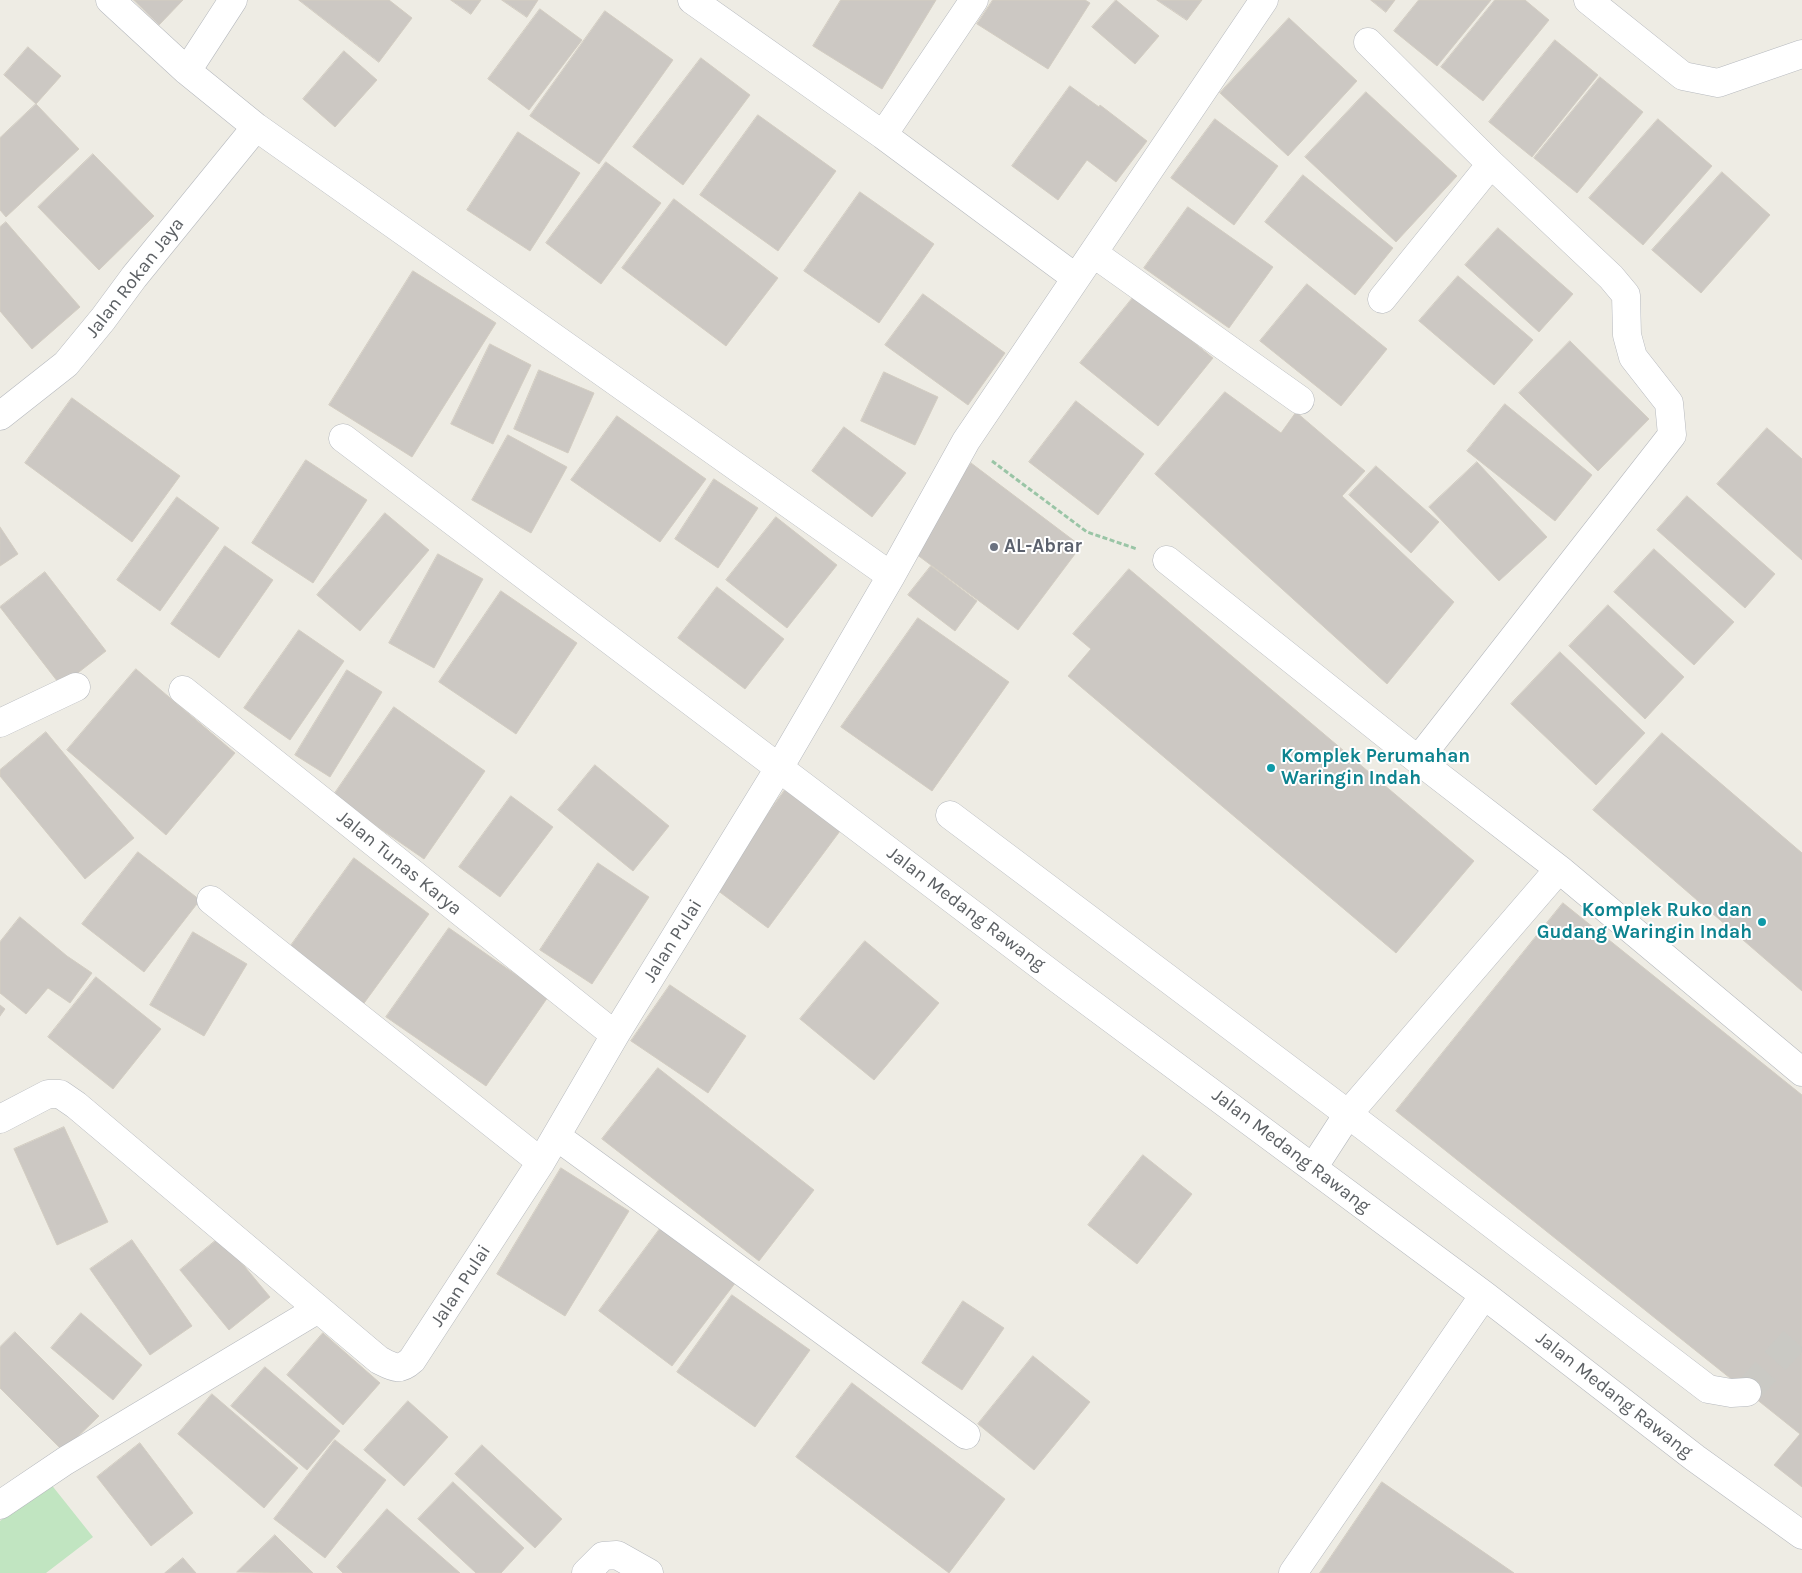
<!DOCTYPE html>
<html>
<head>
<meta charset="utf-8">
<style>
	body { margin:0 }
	canvas { display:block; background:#eeece4 }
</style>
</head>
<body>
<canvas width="1802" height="1573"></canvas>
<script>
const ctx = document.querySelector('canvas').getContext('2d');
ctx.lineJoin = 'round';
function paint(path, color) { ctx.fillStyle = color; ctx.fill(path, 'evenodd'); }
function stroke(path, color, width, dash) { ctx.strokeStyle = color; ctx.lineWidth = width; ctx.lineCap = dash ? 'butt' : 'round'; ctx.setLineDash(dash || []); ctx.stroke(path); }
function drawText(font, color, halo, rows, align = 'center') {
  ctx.font = font + ' Karla,sans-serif'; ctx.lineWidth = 4; ctx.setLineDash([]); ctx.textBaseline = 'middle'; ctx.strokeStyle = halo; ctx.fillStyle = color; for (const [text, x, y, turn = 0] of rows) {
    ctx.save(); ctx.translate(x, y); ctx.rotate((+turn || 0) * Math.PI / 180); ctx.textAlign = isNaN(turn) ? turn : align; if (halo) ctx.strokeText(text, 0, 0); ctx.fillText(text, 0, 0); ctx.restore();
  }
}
const green = new Path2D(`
	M 50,1483 L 93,1537 L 46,1573 L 0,1573 L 0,1521 Z`);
const building = new Path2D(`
	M 134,0 L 183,0 L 159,25 Z
	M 299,0 L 389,0 L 412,18 L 379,62 Z
	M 451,0 L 481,0 L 471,14 Z
	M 502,0 L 538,0 L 527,17 Z
	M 841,0 L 936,0 L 882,89 L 813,46 Z
	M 993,0 L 1085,0 L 1090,3 L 1048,69 L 977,24 Z
	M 1116,0 L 1159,36 L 1135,64 L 1092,27 Z
	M 1157,0 L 1202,0 L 1187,20 Z
	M 1371,0 L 1395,0 L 1386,12 Z
	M 1419,0 L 1491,0 L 1437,66 L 1394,31 Z
	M 1495,0 L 1525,0 L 1549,20 L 1483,101 L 1441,67 Z
	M 540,9 L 582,40 L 529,110 L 488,79 Z
	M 605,11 L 673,60 L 599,164 L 530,116 Z
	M 1289,18 L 1357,81 L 1288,156 L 1220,93 Z
	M 1555,40 L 1598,75 L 1532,157 L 1489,122 Z
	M 28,47 L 61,76 L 36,104 L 4,75 Z
	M 344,51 L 377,80 L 335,127 L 303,99 Z
	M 701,58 L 750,95 L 683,185 L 633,147 Z
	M 1600,77 L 1643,112 L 1577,193 L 1534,158 Z
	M 1070,86 L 1099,107 L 1100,105 L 1147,141 L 1116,182 L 1087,160 L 1058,200 L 1012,166 Z
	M 1366,92 L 1457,176 L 1396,242 L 1305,157 Z
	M 36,104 L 79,149 L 6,217 L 0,210 L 0,138 Z
	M 758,115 L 836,171 L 778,251 L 700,195 Z
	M 1215,119 L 1278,166 L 1234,225 L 1171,178 Z
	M 1658,119 L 1712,166 L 1643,245 L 1589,198 Z
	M 518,132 L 580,173 L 530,251 L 467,210 Z
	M 93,154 L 154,216 L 99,270 L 38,207 Z
	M 606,162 L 661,203 L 601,284 L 546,243 Z
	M 1722,172 L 1770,215 L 1701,293 L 1652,250 Z
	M 1303,175 L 1393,248 L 1355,295 L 1265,222 Z
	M 860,192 L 934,244 L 879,323 L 804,271 Z
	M 674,199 L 778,278 L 726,346 L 622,268 Z
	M 1188,207 L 1273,267 L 1229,328 L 1144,268 Z
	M 6,222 L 80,307 L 32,349 L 0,311 L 0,227 Z
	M 1498,228 L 1573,294 L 1539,332 L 1465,265 Z
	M 413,271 L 496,323 L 412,457 L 329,405 Z
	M 1458,276 L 1533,340 L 1494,385 L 1419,321 Z
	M 1307,284 L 1387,349 L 1341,406 L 1260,341 Z
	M 923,294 L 1005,353 L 968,405 L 885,345 Z
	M 1135,295 L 1213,358 L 1158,426 L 1080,363 Z
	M 1570,341 L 1649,419 L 1598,471 L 1519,393 Z
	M 490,344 L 531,365 L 493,444 L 451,424 Z
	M 539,370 L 594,393 L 568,453 L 514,429 Z
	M 884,372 L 938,397 L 915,445 L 861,421 Z
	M 1225,392 L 1281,433 L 1296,412 L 1365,471 L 1342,496 L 1454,602 L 1387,684 L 1155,474 Z
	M 72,398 L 180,476 L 132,542 L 25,463 Z
	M 1076,401 L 1144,454 L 1098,515 L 1029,462 Z
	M 1505,404 L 1592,475 L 1555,521 L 1467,451 Z
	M 617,416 L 706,479 L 660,542 L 571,480 Z
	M 844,427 L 906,473 L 872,517 L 812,471 Z
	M 1767,428 L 1802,459 L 1802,560 L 1717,484 Z
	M 508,435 L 567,467 L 531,533 L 472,500 Z
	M 306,460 L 367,500 L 313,583 L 252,543 Z
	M 1477,462 L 1547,537 L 1499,581 L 1429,507 Z
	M 971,463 L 1081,546 L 1018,630 L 908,548 Z
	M 1376,466 L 1439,522 L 1411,553 L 1349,495 Z
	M 714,479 L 758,508 L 718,568 L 675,539 Z
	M 1687,496 L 1775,574 L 1745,608 L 1657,530 Z
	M 177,497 L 219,528 L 160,611 L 117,580 Z
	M 385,513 L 429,550 L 360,631 L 317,595 Z
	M 776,517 L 837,565 L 787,628 L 726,580 Z
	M 0,527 L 18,554 L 0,566 Z
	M 225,546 L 273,580 L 219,658 L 171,624 Z
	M 1654,549 L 1734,622 L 1694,665 L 1614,592 Z
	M 438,554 L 483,579 L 434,668 L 389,643 Z
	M 931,566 L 977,601 L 955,631 L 908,595 Z
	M 1129,569 L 1474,861 L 1396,953 L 1068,676 L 1091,649 L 1073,634 Z
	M 45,572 L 106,651 L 61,686 L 0,607 Z
	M 717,587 L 784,639 L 745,689 L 678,638 Z
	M 501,591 L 577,643 L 516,734 L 439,682 Z
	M 1608,605 L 1684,677 L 1645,719 L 1569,646 Z
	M 918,618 L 1009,682 L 932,791 L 841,727 Z
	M 299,630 L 344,661 L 290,740 L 244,708 Z
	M 1560,652 L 1645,733 L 1596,785 L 1511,704 Z
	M 136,669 L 235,753 L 166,835 L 67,750 Z
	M 347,670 L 382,692 L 330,777 L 295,755 Z
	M 394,707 L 485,771 L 424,859 L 333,796 Z
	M 46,732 L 134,838 L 85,879 L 0,776 L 0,770 Z
	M 1662,733 L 1802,853 L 1802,991 L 1593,810 Z
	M 595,765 L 669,826 L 633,871 L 558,810 Z
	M 785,790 L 840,831 L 768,928 L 713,887 Z
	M 511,796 L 553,827 L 500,897 L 459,867 Z
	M 138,852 L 200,900 L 144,972 L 82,924 Z
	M 354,858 L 429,914 L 362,1006 L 287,951 Z
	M 598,863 L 649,897 L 592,984 L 540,950 Z
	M 1563,903 L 1802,1095 L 1802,1487 L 1774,1465 L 1800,1434 L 1396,1111 Z
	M 20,917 L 67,956 L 92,973 L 70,1003 L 48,988 L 26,1014 L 0,993 L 0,942 Z
	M 449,928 L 548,997 L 486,1086 L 386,1017 Z
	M 193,932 L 247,964 L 204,1036 L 150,1005 Z
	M 865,941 L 939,1003 L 874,1080 L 800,1019 Z
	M 96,977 L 161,1029 L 113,1089 L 48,1037 Z
	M 670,985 L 746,1036 L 708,1093 L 631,1041 Z
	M 0,1005 L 5,1009 L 0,1016 Z
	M 658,1068 L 814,1190 L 759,1261 L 602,1139 Z
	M 64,1127 L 108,1222 L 57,1245 L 14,1149 Z
	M 1143,1155 L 1192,1194 L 1137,1264 L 1088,1225 Z
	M 561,1168 L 629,1211 L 565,1316 L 497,1274 Z
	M 662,1226 L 736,1282 L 672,1366 L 599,1311 Z
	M 220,1237 L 270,1297 L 229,1330 L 180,1270 Z
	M 132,1240 L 192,1326 L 150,1355 L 90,1269 Z
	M 732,1295 L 810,1350 L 755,1427 L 677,1372 Z
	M 963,1301 L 1004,1328 L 962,1390 L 922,1363 Z
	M 81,1313 L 142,1365 L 113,1400 L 51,1348 Z
	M 15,1332 L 99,1416 L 63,1451 L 0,1388 L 0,1347 Z
	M 323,1333 L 380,1383 L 343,1425 L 287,1375 Z
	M 1033,1356 L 1090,1402 L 1034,1470 L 978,1424 Z
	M 265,1367 L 340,1431 L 307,1470 L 231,1406 Z
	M 852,1383 L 1005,1499 L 949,1573 L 796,1457 Z
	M 212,1394 L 298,1468 L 264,1508 L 178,1434 Z
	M 408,1401 L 448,1437 L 404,1486 L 364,1450 Z
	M 335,1440 L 386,1480 L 325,1558 L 274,1519 Z
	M 140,1443 L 193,1513 L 151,1546 L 97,1477 Z
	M 482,1445 L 562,1519 L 535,1548 L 455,1474 Z
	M 453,1482 L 524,1548 L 501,1573 L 476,1573 L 418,1519 Z
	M 1382,1482 L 1514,1573 L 1320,1573 Z
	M 387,1509 L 460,1573 L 343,1573 L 337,1567 Z
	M 275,1535 L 313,1573 L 237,1572 Z
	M 183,1558 L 196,1573 L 165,1573 Z`);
const minorTunnel = new Path2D(`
	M 1747,1392 L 1802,1331`);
const path = new Path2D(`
	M 992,461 L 1087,532 L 1137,549`);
const minor = new Path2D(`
	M 110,0 L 187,71 L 256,127 L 891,576
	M 692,0 L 883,135 L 1076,278
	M 1588,0 L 1683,76 L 1718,83 L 1802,54
	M 1368,42 L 1491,164 L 1611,277 L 1626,295 L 1627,335 L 1633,357 L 1669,403 L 1672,435 L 1418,760
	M 187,71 L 233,0
	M 883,135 L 974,0
	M 1093,253 L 1300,400
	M 1382,299 L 1491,164
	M 0,416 L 66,364 L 103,319 L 134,277 L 256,127
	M 343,438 L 1058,979 L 1484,1295 L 1695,1458 L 1802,1535
	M 1167,560 L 1418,760 L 1559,869 L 1802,1072
	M 183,690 L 615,1035
	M 0,723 L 76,687
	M 950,815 L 1348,1114 L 1708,1389 L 1731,1393 L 1747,1392
	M 211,900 L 541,1162
	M 0,1119 L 48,1094 L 60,1094 L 76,1105 L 379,1360 C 393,1367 399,1372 412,1360 L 541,1162 L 615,1035 L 779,768 L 891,576 L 966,441 L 1264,0
	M 556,1136 L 966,1435
	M 1313,1168 L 1348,1114 L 1559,869
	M 0,1505 L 65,1461 L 318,1309
	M 586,1573 L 603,1556 L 617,1555 L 649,1573
	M 1293,1573 L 1484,1295`);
const markers = [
	[994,547,5,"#6b7280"],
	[1271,768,5,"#0f9aa8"],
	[1762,922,5,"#0f9aa8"]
];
const streetNames = [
	["Jalan Rokan Jaya",135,278,-52],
	["Jalan Tunas Karya",399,863,39],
	["Jalan Medang Rawang",966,909,37],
	["Jalan Pulai",673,941,-58],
	["Jalan Medang Rawang",1291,1151,37],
	["Jalan Pulai",461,1286,-57],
	["Jalan Medang Rawang",1614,1395,38]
];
const worshipNames = [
	["AL-Abrar",1004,547]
];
const cultureNames = [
	["Komplek Perumahan",1281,757],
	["Waringin Indah",1281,779],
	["Komplek Ruko dan",1752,911,"right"],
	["Gudang Waringin Indah",1752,933,"right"]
];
paint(green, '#c1e5c1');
paint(building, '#ccc8c3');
stroke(building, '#d3cdc2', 1);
stroke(minorTunnel, '#cac9c4', 28, [28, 14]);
stroke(minor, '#b6b9be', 29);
stroke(path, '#9ac5a6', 3, [5, 2.5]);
stroke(minor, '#fff', 28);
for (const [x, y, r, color] of markers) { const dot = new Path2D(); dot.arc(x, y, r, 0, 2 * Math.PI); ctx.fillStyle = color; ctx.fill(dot); stroke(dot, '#fff', 2); }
drawText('19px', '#5c6064', '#fff', streetNames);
drawText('bold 19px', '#5b616d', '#fff', worshipNames, 'left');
drawText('bold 19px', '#0d838f', '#fff', cultureNames, 'left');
</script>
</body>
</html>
